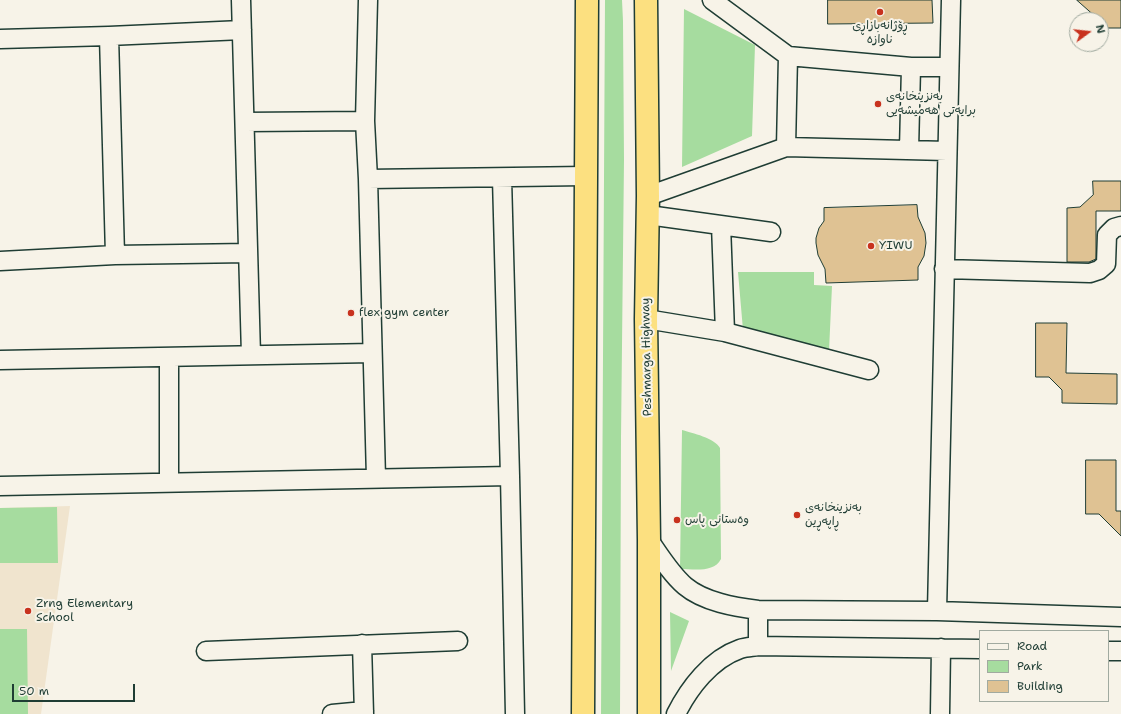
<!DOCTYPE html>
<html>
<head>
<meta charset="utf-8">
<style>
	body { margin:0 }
	#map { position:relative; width:1121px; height:714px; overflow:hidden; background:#f7f3e8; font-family:"Shantell Sans",sans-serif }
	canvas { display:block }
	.legend { position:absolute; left:979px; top:630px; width:130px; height:72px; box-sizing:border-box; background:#f7f3e8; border:1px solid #a1aaa0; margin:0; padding:5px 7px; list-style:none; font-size:12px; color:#1f3d34 }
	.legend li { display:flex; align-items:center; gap:8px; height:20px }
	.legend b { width:20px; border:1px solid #a1aaa0 }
	.north { position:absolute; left:1069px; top:12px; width:40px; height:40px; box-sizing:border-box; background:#f7f3e8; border:1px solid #a1aaa0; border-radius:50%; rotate:75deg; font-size:11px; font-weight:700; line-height:16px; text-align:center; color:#1f3d34 }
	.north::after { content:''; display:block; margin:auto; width:14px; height:18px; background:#c8321e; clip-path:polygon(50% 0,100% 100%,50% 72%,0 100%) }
	.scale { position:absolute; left:12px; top:684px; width:123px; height:18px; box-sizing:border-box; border:2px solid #1f3d34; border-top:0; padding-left:5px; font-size:12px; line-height:14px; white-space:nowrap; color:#1f3d34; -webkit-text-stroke:3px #f7f3e8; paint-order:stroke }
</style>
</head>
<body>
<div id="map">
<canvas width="1121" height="714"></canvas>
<ul class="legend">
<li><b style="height:5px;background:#f7f3e8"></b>Road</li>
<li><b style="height:11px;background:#a6dc9f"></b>Park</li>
<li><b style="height:11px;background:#dfc293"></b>Building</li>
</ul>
<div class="north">N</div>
<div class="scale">50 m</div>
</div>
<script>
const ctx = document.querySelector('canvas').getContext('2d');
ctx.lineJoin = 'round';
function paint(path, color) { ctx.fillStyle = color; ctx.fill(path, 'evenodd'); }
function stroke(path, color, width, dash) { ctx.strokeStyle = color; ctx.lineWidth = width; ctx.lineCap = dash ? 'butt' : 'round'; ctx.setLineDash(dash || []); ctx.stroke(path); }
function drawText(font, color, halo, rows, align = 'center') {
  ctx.font = font + ' "Shantell Sans","Playpen Sans Arabic",sans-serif'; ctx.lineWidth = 4; ctx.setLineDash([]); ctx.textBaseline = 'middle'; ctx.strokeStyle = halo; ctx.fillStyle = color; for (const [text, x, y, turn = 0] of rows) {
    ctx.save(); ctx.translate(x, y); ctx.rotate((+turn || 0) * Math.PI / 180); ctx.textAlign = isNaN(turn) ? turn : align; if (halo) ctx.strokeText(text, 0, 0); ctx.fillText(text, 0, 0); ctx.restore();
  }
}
const built = new Path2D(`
	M 70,506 L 41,714 L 0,714 L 0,508 Z`);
const green = new Path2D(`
	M 605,0 L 622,0 L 623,21 L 624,160 L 621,438 L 620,714 L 601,714 Z
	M 684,9 L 755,45 L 752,136 L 682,167 Z
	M 738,272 L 814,272 L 814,285 L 832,286 L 829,351 L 743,330 Z
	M 682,430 C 692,433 715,438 720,448 L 721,559 C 714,573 694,569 680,569 Z
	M 57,507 L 58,563 L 0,563 L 0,508 Z
	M 670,612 L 689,621 L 671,671 Z
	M 0,629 L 27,629 L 28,714 L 0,714 Z`);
const building = new Path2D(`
	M 828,0 L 932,0 L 933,23 L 828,24 Z
	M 1077,0 L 1121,0 L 1121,28 L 1101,28 L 1101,20 L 1092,20 L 1092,14 Z
	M 1093,181 L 1121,181 L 1121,211 L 1096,211 L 1096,259 L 1089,262 L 1067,262 L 1067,208 L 1080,207 L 1093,195 Z
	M 917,205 L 918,217 L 925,233 L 926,243 L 924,256 L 918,267 L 918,280 L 826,283 L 825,269 L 818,255 L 816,243 L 816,238 L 819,228 L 824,221 L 824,208 Z
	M 1036,323 L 1067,323 L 1066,373 L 1117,374 L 1117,404 L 1062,403 L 1062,390 L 1049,377 L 1036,377 Z
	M 1086,460 L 1116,460 L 1116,511 L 1121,511 L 1121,536 L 1099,514 L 1086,514 Z`);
const minor = new Path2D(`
	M 241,0 L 251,355
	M 712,0 L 788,56 L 911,67 L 949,67
	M 109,36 L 115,255
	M 0,39 L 109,36 L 242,30
	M 365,121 L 368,0
	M 245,122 L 365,121 L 368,179 L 376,478
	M 786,147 L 788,56
	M 909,150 L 911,67
	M 502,178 L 510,476 L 515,714
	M 368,179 L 585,176
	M 648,196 L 786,147 L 947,151
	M 648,215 L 771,232
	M 721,225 L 725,332
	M 0,261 L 115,255 L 248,253
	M 944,269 L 1090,273 L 1099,270 L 1106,264 L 1107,235 L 1114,228 L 1121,226
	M 646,319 L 725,332 L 869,370
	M 169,357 L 169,482
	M 0,360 L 372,353
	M 0,486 L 510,476
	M 649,540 C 660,556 671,574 685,586 C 704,602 735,607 758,610 L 937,611 L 1121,617
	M 937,611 L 951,0
	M 362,644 L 364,714
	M 758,646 L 758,610
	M 206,651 L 458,641
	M 1108,651 L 1121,651
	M 332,714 L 364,711
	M 676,714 C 689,688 711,659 740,649 C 746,647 752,647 758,646 L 980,649
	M 940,714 L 941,648`);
const highway = new Path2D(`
	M 646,0 L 648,196 L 646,319 L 649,540 L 649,714
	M 583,714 L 587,0`);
const markers = [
	[880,12,4,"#c8321e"],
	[878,104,4,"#c8321e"],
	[871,246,4,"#c8321e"],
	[351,313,4,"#c8321e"],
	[797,515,4,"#c8321e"],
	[677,520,4,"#c8321e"],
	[28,611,4,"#c8321e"]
];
const poiNames = [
	["ڕۆژانەبازاڕی",880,26,"center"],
	["ناوازە",880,40,"center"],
	["بەنزینخانەی",886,97],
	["برایەتی هەمیشەیی",886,111],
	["YIWU",879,246],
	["flex gym center",359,313],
	["بەنزینخانەی",805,508],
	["ڕاپەڕین",805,522],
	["وەستانی پاس",685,520],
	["Zrng Elementary",36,604],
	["School",36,618]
];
const streetNames = [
	["Peshmarga Highway",647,357,-91]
];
paint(built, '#f0e4ce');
paint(green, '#a6dc9f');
paint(building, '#dfc293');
stroke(building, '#1f3d34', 1);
stroke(minor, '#1f3d34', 21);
stroke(highway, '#1f3d34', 25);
stroke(minor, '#f7f3e8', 18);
stroke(highway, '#fce080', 22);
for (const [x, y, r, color] of markers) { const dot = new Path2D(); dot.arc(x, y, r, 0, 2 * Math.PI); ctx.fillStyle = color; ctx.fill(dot); stroke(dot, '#f7f3e8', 1.5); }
drawText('12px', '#1f3d34', '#f7f3e8', poiNames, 'left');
drawText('12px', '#1f3d34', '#f7f3e8', streetNames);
</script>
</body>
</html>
